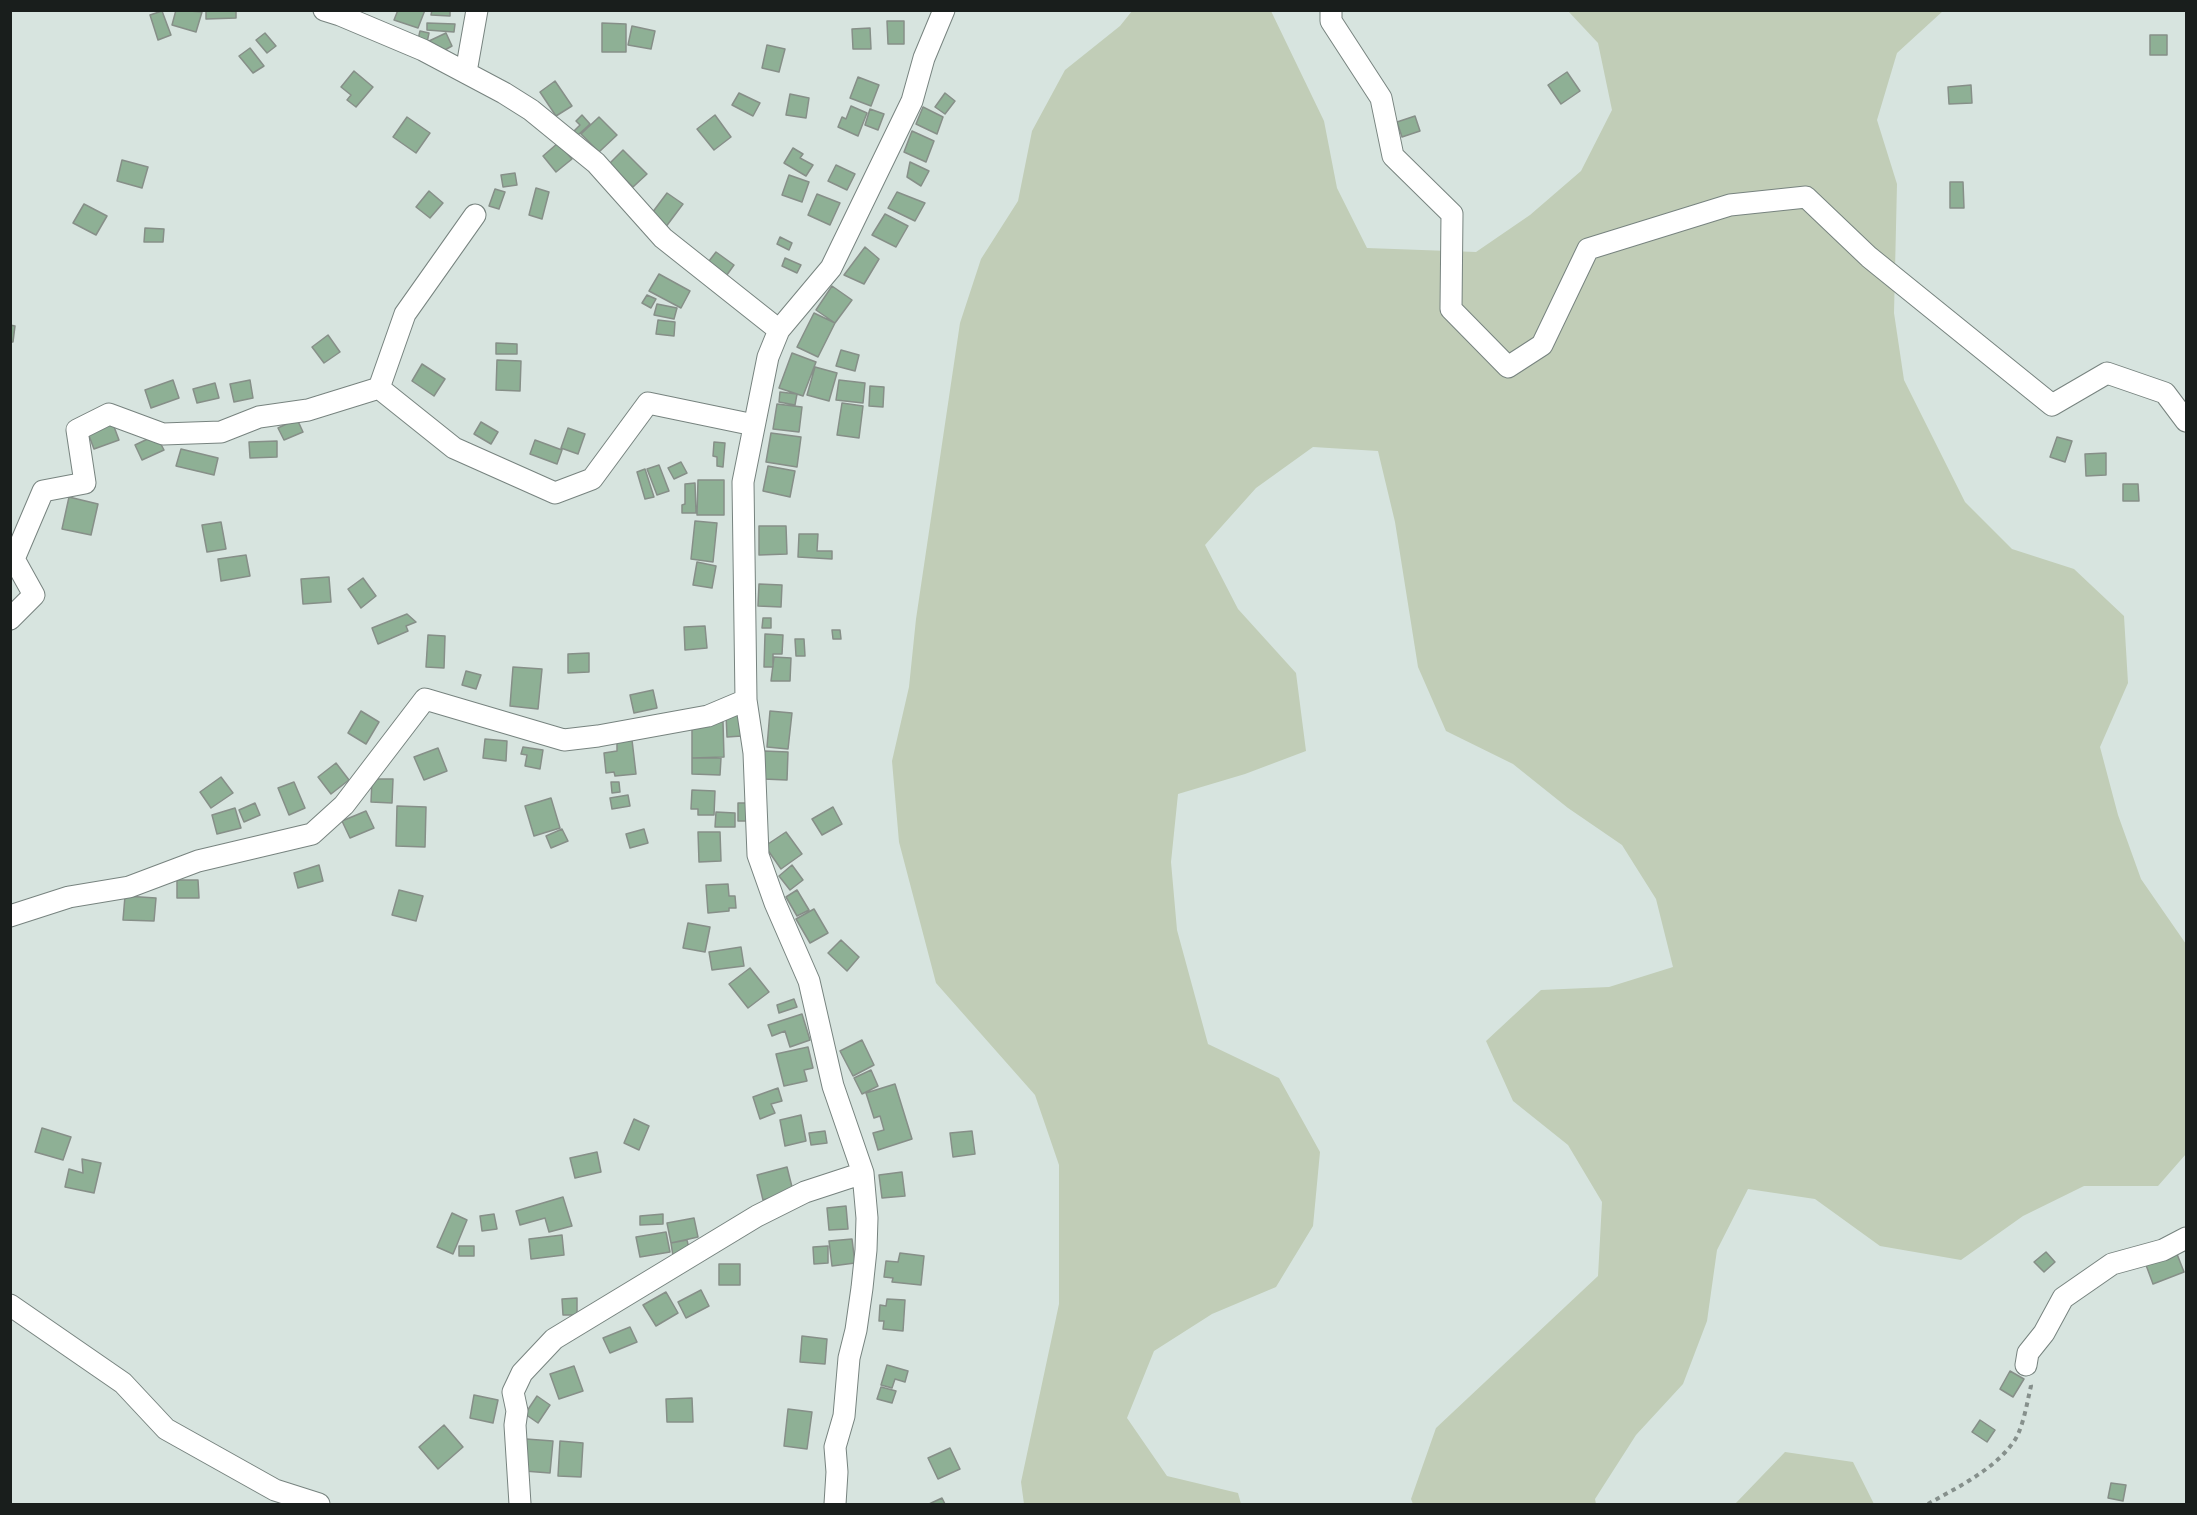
<!DOCTYPE html>
<html>
<head>
<meta charset="utf-8">
<style>
	body { margin:0 }
	#map { position:relative; width:2197px; height:1515px; overflow:hidden; background:#d7e4df; font-family:"Fira Sans Condensed",sans-serif }
	canvas { display:block }
	.frame { position:absolute; inset:0; border:12px solid #191e1c; pointer-events:none }
</style>
</head>
<body>
<div id="map">
<canvas width="2197" height="1515"></canvas>
<div class="frame"></div>
</div>
<script>
const ctx = document.querySelector('canvas').getContext('2d');
ctx.lineJoin = 'round';
function paint(path, color) { ctx.fillStyle = color; ctx.fill(path, 'evenodd'); }
function stroke(path, color, width, dash) { ctx.strokeStyle = color; ctx.lineWidth = width; ctx.lineCap = dash ? 'butt' : 'round'; ctx.setLineDash(dash || []); ctx.stroke(path); }
const green = new Path2D(`
	M 1132,11 L 1271,11 L 1324,121 L 1337,188 L 1367,248 L 1476,252 L 1530,215 L 1581,171 L 1612,110 L 1598,43 L 1568,11 L 1943,11 L 1897,53 L 1877,120 L 1897,184 L 1894,313 L 1904,380 L 1965,502 L 2012,549 L 2074,569 L 2124,616 L 2128,683 L 2100,747 L 2118,815 L 2141,879 L 2186,944 L 2186,1154 L 2158,1186 L 2084,1186 L 2023,1216 L 1961,1260 L 1880,1246 L 1815,1199 L 1748,1189 L 1717,1250 L 1707,1321 L 1683,1384 L 1636,1435 L 1595,1499 L 1596,1504 L 1413,1504 L 1411,1499 L 1436,1428 L 1598,1276 L 1602,1202 L 1568,1145 L 1513,1101 L 1486,1041 L 1541,990 L 1609,987 L 1673,967 L 1656,899 L 1622,845 L 1568,808 L 1513,764 L 1446,731 L 1418,667 L 1395,522 L 1378,451 L 1313,447 L 1256,488 L 1205,545 L 1238,609 L 1296,673 L 1306,751 L 1245,774 L 1178,794 L 1171,862 L 1177,930 L 1208,1044 L 1279,1078 L 1320,1152 L 1313,1226 L 1276,1287 L 1212,1314 L 1154,1351 L 1127,1418 L 1167,1476 L 1238,1493 L 1241,1504 L 1024,1504 L 1021,1482 L 1059,1304 L 1059,1165 L 1035,1095 L 936,983 L 899,842 L 892,761 L 909,687 L 916,619 L 960,323 L 981,259 L 1018,201 L 1032,131 L 1065,70 L 1120,26 Z
	M 1785,1452 L 1853,1462 L 1874,1504 L 1735,1504 Z`);
const building = new Path2D(`
	M 176,10 L 202,12 L 196,32 L 172,25 Z
	M 206,10 L 236,10 L 236,18 L 206,19 Z
	M 398,10 L 425,10 L 418,28 L 394,20 Z
	M 432,10 L 450,10 L 450,16 L 431,15 Z
	M 162,11 L 171,35 L 158,40 L 150,15 Z
	M 887,21 L 904,21 L 904,44 L 888,44 Z
	M 427,23 L 455,24 L 454,32 L 427,30 Z
	M 602,23 L 626,24 L 626,52 L 602,52 Z
	M 632,26 L 655,31 L 651,49 L 628,45 Z
	M 870,28 L 871,49 L 853,49 L 852,29 Z
	M 420,31 L 429,33 L 426,47 L 417,44 Z
	M 265,33 L 276,46 L 267,53 L 256,40 Z
	M 446,33 L 452,46 L 436,55 L 429,41 Z
	M 2150,35 L 2167,35 L 2167,55 L 2150,55 Z
	M 767,45 L 785,49 L 779,72 L 762,68 Z
	M 250,48 L 264,66 L 253,73 L 239,56 Z
	M 354,71 L 373,87 L 356,107 L 347,100 L 351,95 L 341,87 Z
	M 1567,72 L 1580,91 L 1561,104 L 1548,85 Z
	M 858,77 L 879,85 L 871,106 L 850,98 Z
	M 555,81 L 572,106 L 556,116 L 540,92 Z
	M 1971,85 L 1972,103 L 1949,104 L 1948,87 Z
	M 739,93 L 760,103 L 753,116 L 732,105 Z
	M 945,93 L 955,101 L 945,114 L 935,107 Z
	M 790,94 L 809,98 L 806,118 L 786,115 Z
	M 851,106 L 867,113 L 858,136 L 838,127 L 842,117 L 846,119 Z
	M 923,107 L 943,117 L 937,134 L 916,124 Z
	M 870,109 L 884,114 L 878,130 L 865,125 Z
	M 582,115 L 590,124 L 578,135 L 574,131 L 580,125 L 576,121 Z
	M 715,115 L 731,137 L 714,150 L 697,129 Z
	M 1415,116 L 1420,131 L 1402,137 L 1397,122 Z
	M 407,117 L 430,133 L 416,153 L 393,137 Z
	M 599,117 L 617,135 L 599,152 L 581,134 Z
	M 912,131 L 934,141 L 926,162 L 904,152 Z
	M 558,143 L 572,159 L 556,172 L 543,156 Z
	M 793,148 L 803,154 L 800,158 L 813,165 L 806,176 L 784,163 Z
	M 623,150 L 647,174 L 633,187 L 609,164 Z
	M 122,160 L 148,167 L 142,188 L 117,181 Z
	M 910,162 L 929,171 L 921,186 L 907,177 Z
	M 836,165 L 855,174 L 847,190 L 828,181 Z
	M 515,173 L 517,185 L 503,187 L 501,175 Z
	M 789,175 L 809,182 L 802,202 L 782,195 Z
	M 1950,182 L 1963,182 L 1964,208 L 1950,208 Z
	M 536,188 L 549,192 L 542,219 L 529,215 Z
	M 495,189 L 505,192 L 499,209 L 489,206 Z
	M 429,191 L 443,203 L 430,218 L 416,207 Z
	M 897,192 L 925,203 L 915,221 L 888,208 Z
	M 667,193 L 683,204 L 665,228 L 649,217 Z
	M 817,194 L 840,203 L 830,225 L 808,215 Z
	M 84,204 L 107,216 L 96,235 L 73,223 Z
	M 885,214 L 908,226 L 896,247 L 872,235 Z
	M 145,228 L 164,229 L 163,242 L 144,242 Z
	M 780,237 L 792,243 L 789,250 L 777,244 Z
	M 865,247 L 879,259 L 864,284 L 844,275 Z
	M 716,252 L 734,265 L 724,279 L 706,265 Z
	M 785,258 L 801,265 L 797,273 L 782,266 Z
	M 659,274 L 690,291 L 681,308 L 649,291 Z
	M 832,286 L 852,300 L 835,323 L 816,310 Z
	M 647,295 L 656,299 L 651,308 L 642,303 Z
	M 657,304 L 677,308 L 674,319 L 654,315 Z
	M 814,313 L 835,323 L 818,357 L 797,347 Z
	M 658,320 L 675,322 L 674,336 L 656,334 Z
	M 10,325 L 15,326 L 13,342 L 10,342 Z
	M 328,335 L 340,352 L 324,363 L 312,347 Z
	M 496,343 L 517,344 L 517,354 L 496,354 Z
	M 841,350 L 859,355 L 855,371 L 836,366 Z
	M 792,353 L 816,362 L 803,396 L 779,388 Z
	M 497,360 L 521,361 L 520,391 L 496,390 Z
	M 422,364 L 445,379 L 434,396 L 412,381 Z
	M 815,367 L 837,373 L 829,401 L 807,395 Z
	M 173,380 L 179,398 L 151,408 L 145,390 Z
	M 250,380 L 253,398 L 234,402 L 230,384 Z
	M 839,380 L 865,383 L 863,403 L 836,400 Z
	M 215,383 L 219,398 L 197,403 L 193,389 Z
	M 870,386 L 884,387 L 883,407 L 869,406 Z
	M 780,392 L 797,394 L 795,405 L 779,402 Z
	M 842,403 L 863,406 L 859,438 L 837,435 Z
	M 777,404 L 802,407 L 799,432 L 773,429 Z
	M 297,419 L 303,432 L 284,440 L 278,428 Z
	M 481,422 L 498,432 L 491,444 L 474,434 Z
	M 113,424 L 119,440 L 94,449 L 88,433 Z
	M 568,428 L 585,434 L 578,454 L 561,448 Z
	M 771,433 L 801,437 L 797,467 L 766,462 Z
	M 156,435 L 164,450 L 142,460 L 135,445 Z
	M 2057,437 L 2072,441 L 2065,462 L 2050,457 Z
	M 535,440 L 562,450 L 557,464 L 530,454 Z
	M 277,441 L 277,457 L 250,458 L 249,442 Z
	M 714,442 L 725,443 L 723,467 L 717,466 L 717,457 L 713,456 Z
	M 181,449 L 218,458 L 214,475 L 176,466 Z
	M 2106,453 L 2106,475 L 2086,476 L 2085,454 Z
	M 681,462 L 687,473 L 674,479 L 668,468 Z
	M 659,465 L 669,491 L 657,495 L 647,469 Z
	M 768,466 L 795,471 L 790,497 L 763,491 Z
	M 645,469 L 654,497 L 645,499 L 637,472 Z
	M 698,480 L 724,480 L 724,515 L 697,515 Z
	M 695,483 L 696,513 L 682,513 L 682,505 L 685,504 L 685,484 Z
	M 2123,484 L 2138,484 L 2139,501 L 2123,501 Z
	M 69,497 L 98,504 L 91,535 L 62,529 Z
	M 695,521 L 717,523 L 713,562 L 691,559 Z
	M 221,522 L 226,549 L 207,552 L 202,525 Z
	M 759,526 L 786,526 L 787,554 L 759,555 Z
	M 799,534 L 818,534 L 817,551 L 832,551 L 832,559 L 798,557 Z
	M 246,555 L 250,576 L 221,581 L 218,559 Z
	M 697,562 L 716,566 L 712,588 L 693,585 Z
	M 329,577 L 331,602 L 303,604 L 301,579 Z
	M 363,578 L 376,596 L 361,608 L 348,589 Z
	M 759,584 L 782,585 L 781,607 L 758,606 Z
	M 407,614 L 416,622 L 406,626 L 408,631 L 378,644 L 372,628 Z
	M 763,618 L 771,618 L 771,628 L 762,628 Z
	M 705,626 L 707,648 L 685,650 L 684,627 Z
	M 832,630 L 840,630 L 841,639 L 833,639 Z
	M 765,634 L 783,635 L 782,654 L 773,654 L 773,667 L 764,667 Z
	M 428,635 L 445,636 L 444,668 L 426,667 Z
	M 795,639 L 804,639 L 805,656 L 796,656 Z
	M 589,653 L 589,672 L 568,673 L 568,654 Z
	M 774,657 L 791,658 L 790,681 L 771,681 Z
	M 513,667 L 542,669 L 538,709 L 510,706 Z
	M 466,671 L 481,675 L 476,689 L 462,685 Z
	M 653,690 L 657,708 L 634,713 L 630,695 Z
	M 361,711 L 379,722 L 366,744 L 348,733 Z
	M 770,711 L 792,713 L 788,749 L 767,747 Z
	M 742,713 L 742,736 L 727,737 L 726,714 Z
	M 723,722 L 724,757 L 692,758 L 692,723 Z
	M 485,739 L 507,741 L 506,761 L 483,758 Z
	M 632,740 L 636,774 L 615,776 L 614,772 L 606,773 L 604,753 L 617,751 L 617,742 Z
	M 523,747 L 543,750 L 540,769 L 525,766 L 527,755 L 521,754 Z
	M 438,748 L 447,771 L 424,780 L 414,757 Z
	M 764,751 L 788,752 L 787,780 L 763,779 Z
	M 692,758 L 721,758 L 720,775 L 692,774 Z
	M 336,763 L 349,780 L 331,794 L 318,777 Z
	M 221,777 L 233,793 L 211,808 L 200,792 Z
	M 372,779 L 393,779 L 392,803 L 371,802 Z
	M 294,782 L 305,808 L 289,815 L 278,788 Z
	M 611,782 L 619,782 L 620,792 L 612,793 Z
	M 692,790 L 715,791 L 714,815 L 698,815 L 698,809 L 691,809 Z
	M 628,795 L 630,806 L 612,809 L 610,798 Z
	M 551,798 L 560,828 L 534,836 L 525,806 Z
	M 255,803 L 260,815 L 244,822 L 239,810 Z
	M 738,803 L 750,803 L 750,821 L 738,821 Z
	M 397,806 L 426,807 L 425,847 L 396,846 Z
	M 833,807 L 842,824 L 822,835 L 812,819 Z
	M 235,808 L 241,828 L 217,834 L 212,815 Z
	M 366,811 L 374,828 L 350,838 L 342,821 Z
	M 716,812 L 735,813 L 735,827 L 715,827 Z
	M 562,829 L 568,841 L 551,848 L 546,836 Z
	M 644,829 L 648,843 L 630,848 L 626,834 Z
	M 698,832 L 720,832 L 721,861 L 699,862 Z
	M 786,832 L 802,854 L 781,869 L 765,846 Z
	M 319,865 L 323,881 L 298,888 L 294,873 Z
	M 792,865 L 803,880 L 790,890 L 779,876 Z
	M 177,880 L 198,880 L 199,898 L 177,898 Z
	M 728,884 L 729,896 L 735,896 L 736,908 L 729,908 L 729,911 L 708,913 L 706,885 Z
	M 399,890 L 423,896 L 416,921 L 392,915 Z
	M 797,890 L 809,910 L 797,916 L 786,897 Z
	M 125,896 L 156,898 L 154,921 L 123,920 Z
	M 814,909 L 828,933 L 810,943 L 796,919 Z
	M 688,923 L 710,927 L 705,952 L 683,948 Z
	M 841,940 L 859,957 L 847,971 L 828,953 Z
	M 741,947 L 744,966 L 712,970 L 709,952 Z
	M 750,968 L 769,992 L 748,1008 L 729,984 Z
	M 794,999 L 797,1007 L 779,1013 L 777,1005 Z
	M 802,1014 L 810,1040 L 790,1047 L 785,1031 L 772,1036 L 768,1025 Z
	M 862,1040 L 874,1065 L 853,1076 L 840,1051 Z
	M 808,1047 L 813,1068 L 804,1070 L 807,1081 L 784,1086 L 776,1054 Z
	M 871,1070 L 878,1086 L 862,1094 L 854,1078 Z
	M 895,1084 L 912,1139 L 878,1150 L 873,1133 L 884,1130 L 880,1116 L 874,1118 L 866,1093 Z
	M 778,1088 L 782,1101 L 771,1104 L 775,1113 L 760,1119 L 753,1097 Z
	M 801,1115 L 806,1141 L 785,1146 L 780,1120 Z
	M 634,1119 L 649,1126 L 639,1150 L 624,1143 Z
	M 42,1128 L 71,1137 L 63,1160 L 35,1152 Z
	M 825,1131 L 827,1143 L 811,1145 L 809,1133 Z
	M 972,1131 L 975,1154 L 953,1157 L 950,1133 Z
	M 597,1152 L 601,1172 L 575,1178 L 570,1158 Z
	M 82,1159 L 101,1163 L 94,1193 L 65,1187 L 69,1169 L 83,1173 Z
	M 787,1167 L 793,1191 L 763,1200 L 757,1175 Z
	M 902,1172 L 905,1196 L 882,1198 L 879,1175 Z
	M 563,1197 L 572,1226 L 549,1232 L 545,1218 L 520,1225 L 516,1211 Z
	M 846,1206 L 848,1229 L 829,1230 L 827,1208 Z
	M 452,1213 L 467,1220 L 453,1254 L 437,1247 Z
	M 494,1214 L 497,1229 L 482,1231 L 480,1216 Z
	M 663,1214 L 663,1224 L 640,1225 L 640,1216 Z
	M 694,1218 L 698,1237 L 671,1243 L 667,1223 Z
	M 666,1232 L 670,1252 L 640,1257 L 636,1237 Z
	M 562,1235 L 564,1255 L 531,1259 L 529,1239 Z
	M 852,1239 L 855,1263 L 832,1266 L 829,1241 Z
	M 687,1240 L 690,1253 L 673,1256 L 671,1243 Z
	M 459,1246 L 474,1246 L 474,1256 L 459,1256 Z
	M 828,1246 L 828,1263 L 814,1264 L 813,1247 Z
	M 2046,1252 L 2055,1262 L 2044,1272 L 2034,1262 Z
	M 900,1253 L 924,1256 L 921,1285 L 892,1282 L 893,1278 L 884,1277 L 886,1261 L 898,1262 Z
	M 2177,1254 L 2184,1272 L 2153,1284 L 2146,1265 Z
	M 719,1264 L 740,1264 L 740,1285 L 719,1285 Z
	M 701,1290 L 709,1306 L 686,1318 L 678,1302 Z
	M 666,1292 L 678,1313 L 656,1326 L 643,1305 Z
	M 577,1298 L 577,1315 L 563,1315 L 562,1299 Z
	M 887,1299 L 905,1300 L 903,1331 L 883,1329 L 884,1321 L 879,1321 L 880,1305 L 886,1306 Z
	M 630,1327 L 637,1342 L 610,1353 L 603,1338 Z
	M 802,1336 L 827,1339 L 825,1364 L 800,1362 Z
	M 887,1365 L 908,1371 L 905,1382 L 895,1379 L 892,1388 L 881,1385 Z
	M 574,1366 L 583,1391 L 559,1399 L 550,1374 Z
	M 2010,1371 L 2024,1379 L 2013,1397 L 2000,1389 Z
	M 881,1387 L 896,1391 L 892,1403 L 877,1399 Z
	M 474,1395 L 498,1400 L 493,1423 L 470,1418 Z
	M 537,1396 L 550,1405 L 538,1423 L 525,1414 Z
	M 692,1398 L 693,1422 L 667,1422 L 666,1399 Z
	M 788,1409 L 812,1412 L 807,1449 L 784,1446 Z
	M 1980,1420 L 1995,1430 L 1987,1442 L 1972,1432 Z
	M 444,1425 L 463,1447 L 438,1469 L 419,1447 Z
	M 526,1439 L 553,1441 L 550,1473 L 524,1471 Z
	M 560,1441 L 583,1443 L 581,1477 L 558,1476 Z
	M 950,1448 L 960,1469 L 938,1479 L 928,1458 Z
	M 2111,1483 L 2126,1485 L 2123,1501 L 2108,1498 Z
	M 942,1498 L 945,1504 L 929,1504 Z`);
const path = new Path2D(`
	M 1928,1504 C 1956,1488 1992,1471 2012,1444 C 2023,1431 2027,1402 2031,1386 L 2030,1381`);
const street = new Path2D(`
	M 324,10 L 340,15 L 423,50 L 504,93 L 531,110 L 596,163 L 663,238 L 779,330
	M 1331,10 L 1331,21 L 1381,98 L 1393,156 L 1452,214 L 1451,309 L 1508,367 L 1542,345 L 1588,249 L 1730,205 L 1806,197 L 1869,257 L 2052,405 L 2107,373 L 2165,393 L 2186,421
	M 466,72 L 477,10
	M 379,388 L 405,314 L 475,215
	M 10,619 L 34,595 L 14,559 L 43,491 L 85,483 L 77,430 L 109,414 L 163,434 L 221,432 L 259,417 L 308,410 L 379,388 L 454,448 L 555,493 L 592,479 L 648,403 L 754,425
	M 10,916 L 69,897 L 129,887 L 198,861 L 312,834 L 344,805 L 425,699 L 564,740 L 598,736 L 708,716 L 746,700
	M 10,1305 L 123,1383 L 166,1429 L 275,1490 L 319,1504
	M 2026,1365 L 2028,1353 L 2044,1333 L 2063,1298 L 2112,1264 L 2163,1250 L 2186,1238
	M 520,1504 L 515,1425 L 517,1411 L 513,1392 L 522,1373 L 554,1339 L 757,1216 L 805,1192 L 863,1173
	M 835,1504 L 837,1472 L 835,1447 L 844,1416 L 849,1358 L 856,1330 L 862,1288 L 866,1250 L 867,1218 L 863,1173 L 833,1086 L 809,981 L 775,903 L 758,855 L 754,753 L 746,700 L 743,482 L 768,357 L 779,330 L 831,268 L 912,101 L 924,58 L 944,10`);
paint(green, '#c1cdb7');
paint(building, '#8eb095');
stroke(building, '#868f88', 1.5);
stroke(street, '#77837f', 23);
stroke(path, '#86908c', 4, [4.5, 4.5]);
stroke(street, '#fff', 21);
</script>
</body>
</html>
